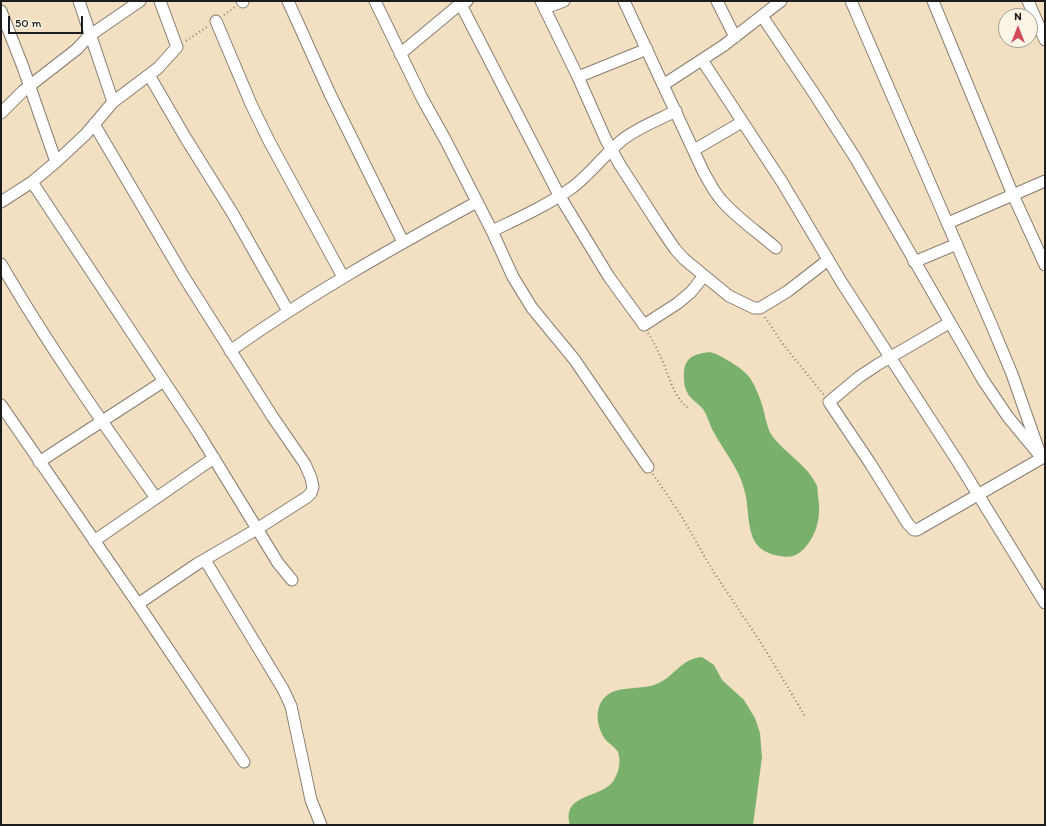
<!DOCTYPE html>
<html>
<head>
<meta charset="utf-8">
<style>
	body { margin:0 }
	#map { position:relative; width:1046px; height:826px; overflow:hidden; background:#f3e0c3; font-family:Itim,sans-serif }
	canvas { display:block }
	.frame { position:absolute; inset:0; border:2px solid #1c1c1c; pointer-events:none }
	.north { position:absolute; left:998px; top:8px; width:40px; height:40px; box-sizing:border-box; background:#fcf5e5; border:1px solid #a29e95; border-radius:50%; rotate:0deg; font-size:11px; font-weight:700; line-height:16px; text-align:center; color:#1c1c1c }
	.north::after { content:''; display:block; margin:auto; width:14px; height:18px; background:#d1495b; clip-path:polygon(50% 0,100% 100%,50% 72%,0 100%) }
	.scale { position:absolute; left:8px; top:16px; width:75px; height:18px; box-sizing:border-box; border:2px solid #1c1c1c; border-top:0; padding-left:5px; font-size:12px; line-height:14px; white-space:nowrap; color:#1c1c1c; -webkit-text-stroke:3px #fcf5e5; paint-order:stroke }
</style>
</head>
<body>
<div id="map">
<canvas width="1046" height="826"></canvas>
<div class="frame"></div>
<div class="north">N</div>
<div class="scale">50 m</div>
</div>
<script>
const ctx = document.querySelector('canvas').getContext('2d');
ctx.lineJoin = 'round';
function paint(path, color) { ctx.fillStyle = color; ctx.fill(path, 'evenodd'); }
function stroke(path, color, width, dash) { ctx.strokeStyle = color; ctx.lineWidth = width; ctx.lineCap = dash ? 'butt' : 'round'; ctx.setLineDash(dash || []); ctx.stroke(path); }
const forest = new Path2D(`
	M 710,352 C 721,355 744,369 750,378 C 756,387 760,398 763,408 C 765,416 767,427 771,434 C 782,451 809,466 817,486 C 818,491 818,499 819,504 C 820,517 817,530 810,541 C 802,553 794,559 780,556 C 749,551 750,530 747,504 C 746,494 743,484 739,475 C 732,460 721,446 713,431 C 709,424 708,416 703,409 C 699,404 692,400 688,394 C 685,389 684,384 684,377 C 683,358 693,354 710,352 Z
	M 702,657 L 714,665 L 722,680 L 744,700 L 755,718 L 760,733 L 762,757 L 753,825 L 570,825 C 561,791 605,800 615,778 C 619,771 621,761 618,752 C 615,747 608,743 605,739 C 594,723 594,698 615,691 C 627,687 641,689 654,685 C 675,678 679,659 702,657 Z`);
const path = new Path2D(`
	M 224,15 L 235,7
	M 186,41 L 207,27
	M 765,317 L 782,343 L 824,395
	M 648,333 C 655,344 660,355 665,367 C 671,383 675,397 688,408
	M 653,474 L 682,517 L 713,571 L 763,646 L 805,716`);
const street = new Path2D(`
	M 79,1 L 113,102
	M 242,1 L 243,2
	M 288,1 L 330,94 L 403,242
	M 375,1 L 422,98 L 446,141 L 492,231 L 513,277 L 532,308 L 574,359 L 648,467
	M 459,1 L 559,195 L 609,277 L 644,325 L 678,303 L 691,292 L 704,276
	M 541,1 L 578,77 L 606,140 L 620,165 L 660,227 L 675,249 L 684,259 L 729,296 L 754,308 L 760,308 L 788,291 L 828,260
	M 624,1 L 704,173 C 710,183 715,194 723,202 C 738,219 759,233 776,248
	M 717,1 L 735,37
	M 851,1 L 992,326 L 1012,374 L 1039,451
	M 933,1 L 1013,195 L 1045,265
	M 1028,1 L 1045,40
	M 545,8 L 564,1
	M 1,11 L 23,67 L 56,162
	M 762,16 L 815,95 L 856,159 L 983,380 L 1008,417 L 1042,458 L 922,527 L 917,530 L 914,530 L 908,524 L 870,463 L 829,402 L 859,377 L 877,365 L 949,323
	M 216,21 L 251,104 L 269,141 L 343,277
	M 400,54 L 460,4 L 467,1
	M 702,60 L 782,182 L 842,283 L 958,462 L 1045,603
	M 149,75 L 185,137 L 233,214 L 288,311
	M 578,77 L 647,49
	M 663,85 L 723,46 L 781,1
	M 1,113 L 23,91 L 77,49 L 89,36 L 140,1
	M 94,124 L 184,277 L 272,416 L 305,464 L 311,478 L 313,487 L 311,493 L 307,497 L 257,529 L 197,564 L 138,604
	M 694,150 L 742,122
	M 32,182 L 199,434 L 278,563 L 292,580
	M 1,202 L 32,182 L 56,162 L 86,134 L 113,102 L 158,68 L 177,47 L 160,1
	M 948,223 L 1045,181
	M 492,231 C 519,218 548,205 573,187 C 591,173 604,155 622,140 C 637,128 658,120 676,111
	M 914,262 L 957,244
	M 1,264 C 48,345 102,422 156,498
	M 230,351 C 309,295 392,248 477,202
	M 1,405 L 138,604 L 244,762
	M 39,462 L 164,381
	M 94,541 L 214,458
	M 205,560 L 283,689 L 291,706 L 311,800 L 321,825`);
paint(forest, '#79b06c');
stroke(street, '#887e70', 13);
stroke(path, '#887e70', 2, [1, 3]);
stroke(street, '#fff', 11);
</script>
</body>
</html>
